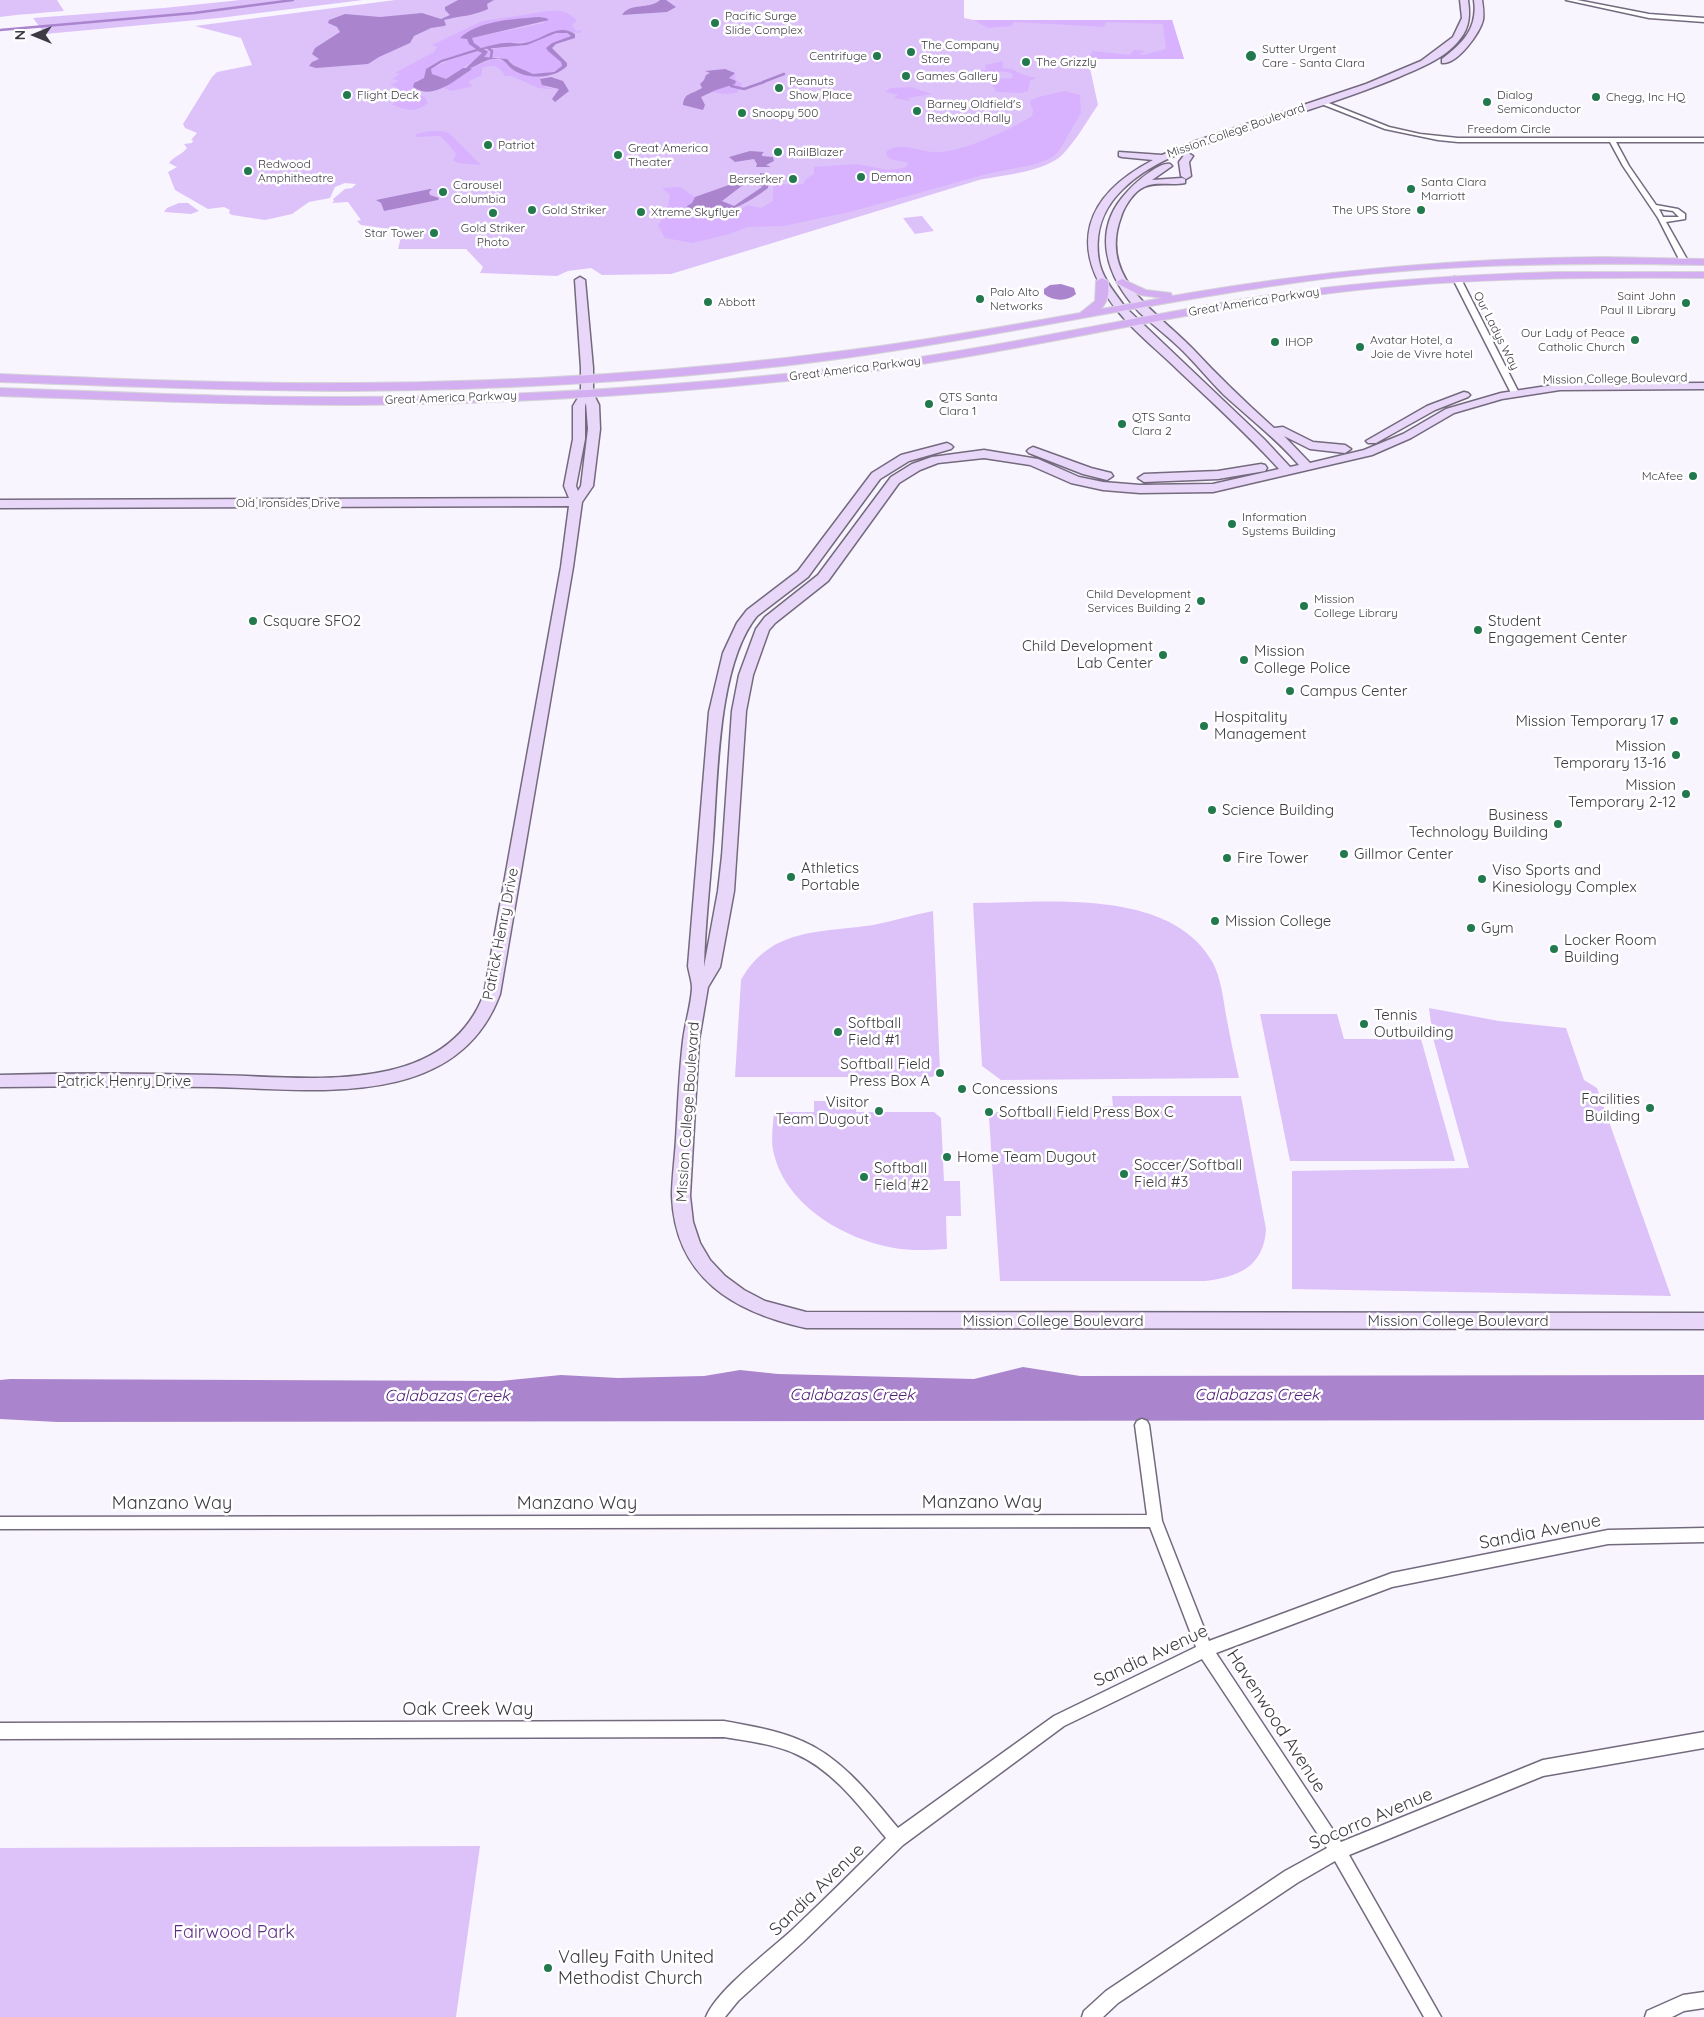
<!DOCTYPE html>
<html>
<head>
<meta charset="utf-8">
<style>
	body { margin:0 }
	#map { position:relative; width:1704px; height:2017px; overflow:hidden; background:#f9f5ff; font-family:Quicksand,sans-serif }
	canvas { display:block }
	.north { position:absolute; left:10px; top:10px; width:50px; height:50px; -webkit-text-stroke:4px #fff; paint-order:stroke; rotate:270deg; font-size:14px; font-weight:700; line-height:20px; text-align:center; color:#3e3a43 }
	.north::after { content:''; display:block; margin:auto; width:18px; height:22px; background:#3e3a43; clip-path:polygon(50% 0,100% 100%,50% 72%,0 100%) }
</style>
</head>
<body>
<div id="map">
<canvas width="1704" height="2017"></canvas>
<div class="north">N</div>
</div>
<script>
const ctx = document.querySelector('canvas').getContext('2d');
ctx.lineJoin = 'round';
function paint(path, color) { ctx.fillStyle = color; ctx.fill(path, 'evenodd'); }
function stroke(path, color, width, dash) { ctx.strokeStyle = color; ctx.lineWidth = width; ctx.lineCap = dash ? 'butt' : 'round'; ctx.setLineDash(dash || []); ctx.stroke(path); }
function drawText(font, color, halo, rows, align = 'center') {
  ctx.font = font + ' Quicksand,sans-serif'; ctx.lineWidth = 5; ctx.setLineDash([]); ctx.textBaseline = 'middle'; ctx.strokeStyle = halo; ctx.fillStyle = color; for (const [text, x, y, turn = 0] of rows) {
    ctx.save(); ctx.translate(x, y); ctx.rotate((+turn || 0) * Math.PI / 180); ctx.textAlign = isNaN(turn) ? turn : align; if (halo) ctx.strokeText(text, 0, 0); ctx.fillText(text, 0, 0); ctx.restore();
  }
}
const green = new Path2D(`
	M 0,0 L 57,0 L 64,11 C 42,13 22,14 0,17 Z
	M 240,0 L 363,0 L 219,18 L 45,34 L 33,18 L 164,8 Z
	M 395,0 L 964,0 L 964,18 L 974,20 L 1172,20 L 1184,59 L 1088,59 L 1098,105 C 1087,121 1077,139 1064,153 C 1047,172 1003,175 979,180 L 671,274 L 602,275 L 591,268 L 568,271 L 557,276 L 480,273 L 483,267 L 466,249 L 398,249 L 400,241 L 396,230 L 361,225 L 357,221 L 361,220 L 348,202 L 332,203 L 334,201 L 333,199 L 345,189 L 352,188 L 356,184 L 345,183 L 335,187 L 330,198 L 309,202 L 292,214 L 265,220 L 232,215 L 229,213 L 230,210 L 224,207 L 208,209 L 175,190 L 168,172 L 177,167 L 169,163 C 174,156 182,155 187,148 L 184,144 L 192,143 L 193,140 L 191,140 L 197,133 L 185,128 L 183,124 L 212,77 L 217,72 L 252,65 L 241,38 L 195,26 Z
	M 179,203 L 188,203 L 199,211 L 191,214 L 164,212 L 167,208 Z
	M 922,216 L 934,231 L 915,234 L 903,218 Z
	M 973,903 C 1046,903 1171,887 1213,963 C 1221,979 1223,997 1226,1015 C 1230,1036 1234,1057 1239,1078 L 1001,1080 L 982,1066 Z
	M 933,911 L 940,1071 L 932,1077 L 735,1077 L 741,980 C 771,927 820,933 873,925 C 893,921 913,915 933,911 Z
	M 1429,1008 L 1499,1021 L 1566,1028 L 1584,1080 L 1597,1088 L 1671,1296 L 1292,1289 L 1292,1171 L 1469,1168 L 1433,1038 Z
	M 1260,1014 L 1337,1014 L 1344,1039 L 1421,1039 L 1455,1161 L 1290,1161 Z
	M 1112,1096 L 1241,1096 L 1266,1229 C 1264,1267 1238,1277 1205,1281 L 1000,1281 L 989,1118 L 997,1112 L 1113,1106 Z
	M 814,1101 L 856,1101 L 856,1112 L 934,1112 L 941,1118 L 944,1181 L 960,1181 L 961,1216 L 946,1216 L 947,1249 C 930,1250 911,1251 894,1248 C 844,1239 784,1205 773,1150 C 771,1138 773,1125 774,1112 L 814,1112 Z
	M 480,1846 L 456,2017 L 0,2017 L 0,1848 Z`);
const forest = new Path2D(`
	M 549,11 C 562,10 568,11 577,21 L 572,25 L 576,31 L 581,30 L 581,33 L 554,31 L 530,42 L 505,43 L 481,48 L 474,43 L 472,38 L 544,23 L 543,17 L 539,17 L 497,22 L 482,26 L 468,39 L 470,44 L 477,49 L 444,59 L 426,69 L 424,78 L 416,81 L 415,88 L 419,91 L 413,93 L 416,97 L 424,96 L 428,103 C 412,115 404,108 392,105 L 395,102 L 392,100 L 397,87 L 390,85 L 399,81 L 392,79 L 400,74 L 395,73 L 434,52 L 437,47 L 432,45 L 482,21 Z
	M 974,20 L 1172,20 L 1184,59 L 1087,59 L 1093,51 L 1130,55 L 1134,50 L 1146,51 L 1140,54 L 1142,55 L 1166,49 L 1163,24 L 1106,22 L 1104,27 L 1014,22 L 1011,26 L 988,28 Z
	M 556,33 L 565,33 L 571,36 L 552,43 L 547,48 L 560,60 L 562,66 C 555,73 537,77 527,72 C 522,69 520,67 513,65 L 511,61 L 499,57 L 484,58 L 484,50 L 527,45 Z
	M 479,51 L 482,53 L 477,59 L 446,79 L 432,74 L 431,69 L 447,61 Z
	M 493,59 L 504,61 L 519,73 L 541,76 L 540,79 L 545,87 L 559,90 L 538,88 L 512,76 L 505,76 C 499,66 493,64 482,68 L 482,75 L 468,82 L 473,86 L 452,91 L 444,88 L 469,69 Z
	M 1003,61 L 1003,68 L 1012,69 L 1021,74 L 1036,78 L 1030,81 L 1028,91 L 1021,93 L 996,92 L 995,89 L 987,79 L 1012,78 L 1013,74 C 1006,71 999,70 993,75 L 995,77 L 980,77 L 978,70 L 986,70 L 985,65 Z
	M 735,73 L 735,79 L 742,84 L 737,93 L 722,94 L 711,91 L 727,86 L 731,79 L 729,77 Z
	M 911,87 L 932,94 L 908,98 L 911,101 L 894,98 L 898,95 L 885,92 L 890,88 Z
	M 1065,91 L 1080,95 L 1081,113 L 1059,151 L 1051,158 L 1036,164 L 987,174 L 850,212 L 783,226 L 748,227 L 729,234 L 693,243 L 665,238 L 658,225 L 667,213 L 670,195 L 662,188 L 680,187 L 695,197 L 692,203 L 687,206 L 687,210 C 698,220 724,215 735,208 L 740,209 L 748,205 L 761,208 L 773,201 L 773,183 L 794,185 L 803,184 L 806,179 L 814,174 L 814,167 L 857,164 L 887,170 L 904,168 L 909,163 L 890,159 L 886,154 L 887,151 C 900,141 920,152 935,152 C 962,153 1009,130 1032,116 L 1033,110 L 1030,103 L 1031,100 L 1038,97 Z
	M 429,131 L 441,131 L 449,133 L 481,165 L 458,163 L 453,160 L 456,154 L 449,145 L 440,136 L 416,137 L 416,134 Z`);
const water = new Path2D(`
	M 458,0 L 494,0 L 487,4 L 488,9 C 474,16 459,16 444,20 L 446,25 L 444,26 L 431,28 L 414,36 L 410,43 L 379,57 L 368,64 L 316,68 L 309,66 L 312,62 L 319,59 L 312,54 L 315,48 L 340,32 L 337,27 L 328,23 L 329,20 L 345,14 L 380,17 L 422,13 L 441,19 L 450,15 L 445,10 L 445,7 Z
	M 660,0 L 666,0 L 676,7 L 667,12 L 622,15 C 630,2 649,10 660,0 Z
	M 539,17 L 546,18 L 549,20 L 472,38 L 474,43 L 481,48 C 490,46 502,42 512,43 C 516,43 520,44 524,43 C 541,41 557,22 575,34 L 575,38 L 556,44 L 552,48 L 567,63 L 567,66 C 555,79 526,80 512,69 C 507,65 506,61 500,59 C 488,57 479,65 470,68 L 472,69 C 455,80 433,101 413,87 L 414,83 L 424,78 L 426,69 L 441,60 L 476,49 L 469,44 L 467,39 L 460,38 C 479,20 515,19 539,17 ZM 556,33 L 567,33 L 571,36 L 552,43 L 546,48 L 548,51 L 561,62 L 562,66 L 554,72 L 533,74 L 513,65 L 507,59 L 484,57 L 488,52 L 484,49 L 527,45 ZM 478,51 L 482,53 L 466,68 L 463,68 L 446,79 L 432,74 L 431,69 L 442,62 Z
	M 725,69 L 735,73 L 729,78 L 736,81 L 735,84 L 716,90 L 701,97 L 705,105 L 703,110 L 683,105 C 684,93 690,95 702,88 L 700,84 L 704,80 L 706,75 L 710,73 L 705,71 Z
	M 551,77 L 563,81 L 569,91 L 555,102 L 552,99 L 559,89 L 542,85 L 540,79 Z
	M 750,151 L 764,152 L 762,154 L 762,156 L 773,157 L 774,161 L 766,165 L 771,167 L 756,167 L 757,164 L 754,159 L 735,162 L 729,157 Z
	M 760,173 L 769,174 L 768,188 C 752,201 706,228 687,210 L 687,206 L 692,203 L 695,197 L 740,181 L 760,177 ZM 748,183 L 759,184 L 762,187 L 734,206 L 722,201 L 743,185 Z
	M 430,189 L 432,189 L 429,192 L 430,195 L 439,198 L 438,200 L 384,211 L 381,203 L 376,200 Z
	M 1061,284 L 1074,288 L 1076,294 C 1067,302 1053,301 1044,294 L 1044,289 L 1050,285 Z
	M 1023,1367 L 1080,1376 L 1704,1375 L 1704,1420 L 57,1422 L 0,1419 L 0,1380 L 10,1379 L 500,1381 L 561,1375 L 618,1378 L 704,1376 L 740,1370 L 778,1374 L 974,1379 Z`);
const stream = new Path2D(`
	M 0,30 L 194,13 L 293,0
	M 488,48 L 492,51 L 491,57
	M 763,82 L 784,74
	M 731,86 L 744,89 L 764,82`);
const street = new Path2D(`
	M 1566,0 L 1577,0 L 1649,14 L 1704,18 L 1704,22 L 1649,18 Z
	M 1321,100 L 1389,127 L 1420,134 L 1458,138 L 1704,138 L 1704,142 L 1616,142 L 1629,166 L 1656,205 L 1678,209 L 1685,214 L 1685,219 L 1666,222 L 1688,261 L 1684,263 L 1680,261 L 1658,218 L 1623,166 L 1610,142 L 1458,142 L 1438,140 L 1385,129 L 1319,103 L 1318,102 ZM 1659,209 L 1673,211 L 1679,217 L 1663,217 Z
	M 1454,277 L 1461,279 L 1519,393 L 1518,395 L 1511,393 L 1453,279 Z
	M 1142,1419 L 1147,1421 L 1149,1425 L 1162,1521 L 1209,1641 L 1392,1573 L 1608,1530 L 1704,1528 L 1704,1542 L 1608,1544 L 1392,1587 L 1216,1653 L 1341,1842 L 1543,1760 L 1704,1732 L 1704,1748 L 1543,1776 L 1349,1855 L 1441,2017 L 1424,2017 L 1335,1861 L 1297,1883 L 1118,2003 L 1103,2017 L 1082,2017 L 1084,2011 L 1106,1991 L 1285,1871 L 1327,1848 L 1202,1659 L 1064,1726 L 903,1845 L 803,1942 L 738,2001 L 725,2017 L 706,2017 C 717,1990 769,1951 792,1930 C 824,1900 855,1869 886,1838 C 861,1808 833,1770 796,1754 C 774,1744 748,1741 724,1737 L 0,1739 L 0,1723 L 724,1721 C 750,1726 778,1730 802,1741 C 842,1758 871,1796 898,1828 L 1054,1716 L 1196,1647 L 1150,1527 L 0,1529 L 0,1517 L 1147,1515 L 1135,1425 L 1137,1421 Z
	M 1704,1992 L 1704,2008 L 1684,2011 L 1672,2017 L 1645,2017 L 1647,2011 L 1683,1995 Z`);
const secondary = new Path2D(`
	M 1460,0 L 1468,0 C 1470,14 1470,27 1460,39 C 1446,58 1420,68 1399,77 C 1349,98 1297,113 1245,131 C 1204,145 1155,157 1123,189 C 1103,208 1094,233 1099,261 C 1102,278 1115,293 1125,307 L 1264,439 L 1290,467 L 1299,465 C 1277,439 1249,418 1224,395 C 1210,381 1197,365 1183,351 C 1169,337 1154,326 1140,313 C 1107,278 1090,231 1127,192 C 1135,183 1159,162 1170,164 L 1172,166 L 1152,180 L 1182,178 L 1185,179 L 1185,183 C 1172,186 1156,181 1144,187 C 1134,191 1124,207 1121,217 C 1098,278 1156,311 1192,348 C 1218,376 1245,402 1274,428 L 1283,427 L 1313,442 L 1345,445 L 1351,449 L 1345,453 L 1310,449 L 1284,436 L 1310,463 L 1364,450 L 1403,434 L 1446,409 L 1501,393 L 1560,384 L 1704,383 L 1704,389 L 1560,390 L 1502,399 L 1454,413 L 1411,438 L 1372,455 L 1213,492 L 1140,493 L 1103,490 L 1071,483 L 1030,465 L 984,458 L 938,463 L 920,470 L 899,483 L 828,581 L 775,623 L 769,630 L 753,675 L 746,711 L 734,891 L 720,967 L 708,987 L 699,1040 L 690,1196 L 693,1222 L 700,1243 L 710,1260 L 725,1276 L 744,1290 L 765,1301 L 806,1312 L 1704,1313 L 1704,1329 L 806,1328 C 734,1312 675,1278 672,1196 C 672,1178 675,1158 676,1139 C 678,1107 679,1074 683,1041 C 685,1023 691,1006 692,988 C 692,981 689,973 688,966 L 709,712 L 723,653 L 737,623 L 747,610 L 798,571 L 872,473 L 901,455 L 947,443 L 951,445 L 953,447 L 951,449 L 909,461 L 880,479 L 808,577 L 757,616 C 717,665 718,778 713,841 C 710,883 705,925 704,967 L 718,891 L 722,856 L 732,711 L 739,675 L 756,629 L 765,617 L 818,575 L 891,477 L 912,464 L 932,457 L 984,450 L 1038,459 L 1079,477 L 1103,482 L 1140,485 L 1213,484 L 1279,469 C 1248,435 1213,403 1179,371 C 1160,352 1133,331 1117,310 C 1067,247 1084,196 1153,160 L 1122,157 L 1119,156 L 1119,152 L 1162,155 L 1196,141 L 1366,84 L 1421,61 L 1453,37 L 1462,18 Z
	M 1474,0 L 1482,0 C 1483,7 1484,13 1483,20 C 1480,33 1457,65 1442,63 L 1442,59 C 1463,43 1478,28 1474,0 Z
	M 1188,153 L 1193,156 L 1189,162 L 1191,176 L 1186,179 L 1181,176 L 1179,162 L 1185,154 Z
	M 580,277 L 585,280 L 593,368 L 593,393 L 599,405 L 600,429 L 593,486 L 582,502 L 573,567 L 500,994 C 457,1112 311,1089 213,1087 C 142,1086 71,1086 0,1087 L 0,1075 C 71,1073 142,1073 213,1075 C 301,1076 444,1100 484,994 L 561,567 L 569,506 L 0,508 L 0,500 L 569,498 L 564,486 L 573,439 L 573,406 L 581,393 L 581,368 L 575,280 ZM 586,403 L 588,429 L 581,486 L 578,491 L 576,486 L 585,439 L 585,406 Z
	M 1464,392 L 1468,393 L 1470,395 L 1468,397 L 1435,410 L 1376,443 L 1368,443 L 1366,441 L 1427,406 Z
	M 1033,447 L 1091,468 L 1111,473 L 1113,476 L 1107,480 L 1083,474 L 1029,453 L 1027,451 L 1029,449 Z
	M 1261,464 L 1265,465 L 1267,468 L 1265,471 L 1218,479 L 1144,482 L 1138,478 L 1144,474 L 1218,471 Z`);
const primary = new Path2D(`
	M 1603,257 L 1704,259 L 1704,265 C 1569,262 1434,264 1300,282 C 1127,306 956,346 782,366 C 640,382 496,390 353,391 C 235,391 117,386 0,382 L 0,374 C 118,379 236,384 354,383 C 518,382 681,372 843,351 C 923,341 1002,327 1080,313 L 1095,301 L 1096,281 L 1102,278 L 1108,281 C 1109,292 1109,300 1101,309 L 1162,298 L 1140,295 L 1118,284 L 1116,282 L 1122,279 L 1146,290 L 1171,293 L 1172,296 C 1315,271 1458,258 1603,257 Z
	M 1556,272 L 1704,272 L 1704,278 C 1572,277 1440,278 1309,296 C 1155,317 1005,355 851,374 C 686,393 519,404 353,405 C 235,405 118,400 0,396 L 0,388 C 118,392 236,398 354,397 C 519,397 684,386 848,367 C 983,351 1116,320 1250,298 C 1352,282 1453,275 1556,272 Z`);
const markers = [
	[715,23,5,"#22794d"],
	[911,52,5,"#22794d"],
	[877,56,5,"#22794d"],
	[1251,56,6,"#22794d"],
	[1026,62,5,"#22794d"],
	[906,76,5,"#22794d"],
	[779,88,5,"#22794d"],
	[347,95,5,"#22794d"],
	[1596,97,5,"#22794d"],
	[1487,102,5,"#22794d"],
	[917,111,5,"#22794d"],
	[742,113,5,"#22794d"],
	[488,145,5,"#22794d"],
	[778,152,5,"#22794d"],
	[618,155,5,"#22794d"],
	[248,171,5,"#22794d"],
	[861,177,5,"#22794d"],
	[793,179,5,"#22794d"],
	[1411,189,5,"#22794d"],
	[443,192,5,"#22794d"],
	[532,210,5,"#22794d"],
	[1421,210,5,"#22794d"],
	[641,212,5,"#22794d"],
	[493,213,5,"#22794d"],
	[434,233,5,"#22794d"],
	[980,299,5,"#22794d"],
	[708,302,5,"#22794d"],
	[1686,303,5,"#22794d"],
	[1635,340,5,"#22794d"],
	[1275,342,5,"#22794d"],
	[1360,347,5,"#22794d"],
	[929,404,5,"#22794d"],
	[1122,424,5,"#22794d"],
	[1693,476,5,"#22794d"],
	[1232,524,5,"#22794d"],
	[1201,601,5,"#22794d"],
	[1304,606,5,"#22794d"],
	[253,621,5,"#22794d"],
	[1478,630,5,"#22794d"],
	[1163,655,5,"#22794d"],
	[1244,660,5,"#22794d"],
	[1290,691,5,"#22794d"],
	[1674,721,5,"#22794d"],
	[1204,726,5,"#22794d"],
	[1676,755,5,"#22794d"],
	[1686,794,5,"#22794d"],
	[1212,810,5,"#22794d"],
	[1558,824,5,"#22794d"],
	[1344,854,5,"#22794d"],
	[1227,858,5,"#22794d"],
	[791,877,5,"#22794d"],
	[1482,879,5,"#22794d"],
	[1215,921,5,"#22794d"],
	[1471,928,5,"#22794d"],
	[1554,949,5,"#22794d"],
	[1364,1024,5,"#22794d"],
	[838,1032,5,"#22794d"],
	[940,1073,5,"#22794d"],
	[962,1089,5,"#22794d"],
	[1650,1108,5,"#22794d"],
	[879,1111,5,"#22794d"],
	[989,1112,5,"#22794d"],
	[947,1157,5,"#22794d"],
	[1124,1174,5,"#22794d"],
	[864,1177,5,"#22794d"],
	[548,1968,5,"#22794d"]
];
const farPoinames = [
	["Pacific Surge",725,16],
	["Slide Complex",725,30],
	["The Company",921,45],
	["Store",921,59],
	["Sutter Urgent",1262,49],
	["Care - Santa Clara",1262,63],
	["Centrifuge",867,56,"right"],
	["The Grizzly",1036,62],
	["Games Gallery",916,76],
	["Peanuts",789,81],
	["Show Place",789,95],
	["Flight Deck",357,95],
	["Dialog",1497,95],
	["Semiconductor",1497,109],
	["Chegg, Inc HQ",1606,97],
	["Barney Oldfield's",927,104],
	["Redwood Rally",927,118],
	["Snoopy 500",752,113],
	["Patriot",498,145],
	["Great America",628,148],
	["Theater",628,162],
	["RailBlazer",788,152],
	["Redwood",258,164],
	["Amphitheatre",258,178],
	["Demon",871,177],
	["Berserker",783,179,"right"],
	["Santa Clara",1421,182],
	["Marriott",1421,196],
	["Carousel",453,185],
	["Columbia",453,199],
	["Gold Striker",542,210],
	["The UPS Store",1411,210,"right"],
	["Xtreme Skyflyer",651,212],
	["Gold Striker",493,228,"center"],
	["Photo",493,242,"center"],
	["Star Tower",424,233,"right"],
	["Palo Alto",990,292],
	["Networks",990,306],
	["Saint John",1676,296,"right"],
	["Paul II Library",1676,310,"right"],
	["Abbott",718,302],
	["Our Lady of Peace",1625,333,"right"],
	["Catholic Church",1625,347,"right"],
	["Avatar Hotel, a",1370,340],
	["Joie de Vivre hotel",1370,354],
	["IHOP",1285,342],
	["QTS Santa",939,397],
	["Clara 1",939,411],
	["QTS Santa",1132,417],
	["Clara 2",1132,431],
	["McAfee",1683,476,"right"],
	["Information",1242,517],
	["Systems Building",1242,531],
	["Child Development",1191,594,"right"],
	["Services Building 2",1191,608,"right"],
	["Mission",1314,599],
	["College Library",1314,613]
];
const farStreetnames = [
	["Freedom Circle",1509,129],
	["Mission College Boulevard",1236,131,-19],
	["Great America Parkway",1254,302,-9],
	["Our Ladys Way",1496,331,63],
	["Great America Parkway",855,369,-7],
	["Mission College Boulevard",1615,379,-1],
	["Great America Parkway",451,398,-2],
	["Old Ironsides Drive",288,503]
];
const poiNames = [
	["Csquare SFO2",263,621],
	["Student",1488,621],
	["Engagement Center",1488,638],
	["Child Development",1153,646,"right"],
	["Lab Center",1153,663,"right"],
	["Mission",1254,651],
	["College Police",1254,668],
	["Campus Center",1300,691],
	["Hospitality",1214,717],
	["Management",1214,734],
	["Mission Temporary 17",1664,721,"right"],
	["Mission",1666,746,"right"],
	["Temporary 13-16",1666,763,"right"],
	["Mission",1676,785,"right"],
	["Temporary 2-12",1676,802,"right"],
	["Science Building",1222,810],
	["Business",1548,815,"right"],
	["Technology Building",1548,832,"right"],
	["Gillmor Center",1354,854],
	["Fire Tower",1237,858],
	["Athletics",801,868],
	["Portable",801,885],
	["Viso Sports and",1492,870],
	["Kinesiology Complex",1492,887],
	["Mission College",1225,921],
	["Gym",1481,928],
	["Locker Room",1564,940],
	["Building",1564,957],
	["Tennis",1374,1015],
	["Outbuilding",1374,1032],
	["Softball",848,1023],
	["Field #1",848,1040],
	["Softball Field",930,1064,"right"],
	["Press Box A",930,1081,"right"],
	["Concessions",972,1089],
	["Facilities",1640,1099,"right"],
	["Building",1640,1116,"right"],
	["Visitor",869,1102,"right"],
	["Team Dugout",869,1119,"right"],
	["Softball Field Press Box C",999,1112],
	["Home Team Dugout",957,1157],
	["Soccer/Softball",1134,1165],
	["Field #3",1134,1182],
	["Softball",874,1168],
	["Field #2",874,1185]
];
const streetNames = [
	["Patrick Henry Drive",501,934,-79],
	["Patrick Henry Drive",124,1081],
	["Mission College Boulevard",688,1112,-86],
	["Mission College Boulevard",1053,1321],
	["Mission College Boulevard",1458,1321]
];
const waterNames = [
	["Calabazas Creek",852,1395],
	["Calabazas Creek",1257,1395],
	["Calabazas Creek",447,1396]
];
const nearStreetnames = [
	["Manzano Way",982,1503],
	["Manzano Way",172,1504],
	["Manzano Way",577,1504],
	["Sandia Avenue",1540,1532,-11],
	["Sandia Avenue",1151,1656,-25],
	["Oak Creek Way",468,1710],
	["Havenwood Avenue",1276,1721,57],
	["Socorro Avenue",1371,1819,-23],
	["Sandia Avenue",817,1890,-44]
];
const nearParknames = [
	["Fairwood Park",234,1933]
];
const nearPoinames = [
	["Valley Faith United",558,1958],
	["Methodist Church",558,1979]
];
paint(green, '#ddc2fa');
paint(forest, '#d8b2fe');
paint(water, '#aa85ce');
stroke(stream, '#aa85ce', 2.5);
stroke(street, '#746a7e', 3);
stroke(secondary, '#746a7e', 3);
stroke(primary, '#d5d4d6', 2);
paint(street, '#fff');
paint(secondary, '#e9d7f9');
paint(primary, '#d3aff2');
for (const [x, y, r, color] of markers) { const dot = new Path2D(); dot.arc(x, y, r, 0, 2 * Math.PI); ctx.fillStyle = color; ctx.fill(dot); stroke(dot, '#fff', 2); }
drawText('12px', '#3e3a43', '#fff', farPoinames, 'left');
drawText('12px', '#3e3a43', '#fff', farStreetnames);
drawText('15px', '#3e3a43', '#fff', poiNames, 'left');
drawText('15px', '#3e3a43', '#fff', streetNames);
drawText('italic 16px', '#512076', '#fff', waterNames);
drawText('18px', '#3e3a43', '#fff', nearStreetnames);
drawText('18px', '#5e2e84', '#fff', nearParknames);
drawText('18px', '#3e3a43', '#fff', nearPoinames, 'left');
</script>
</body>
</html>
